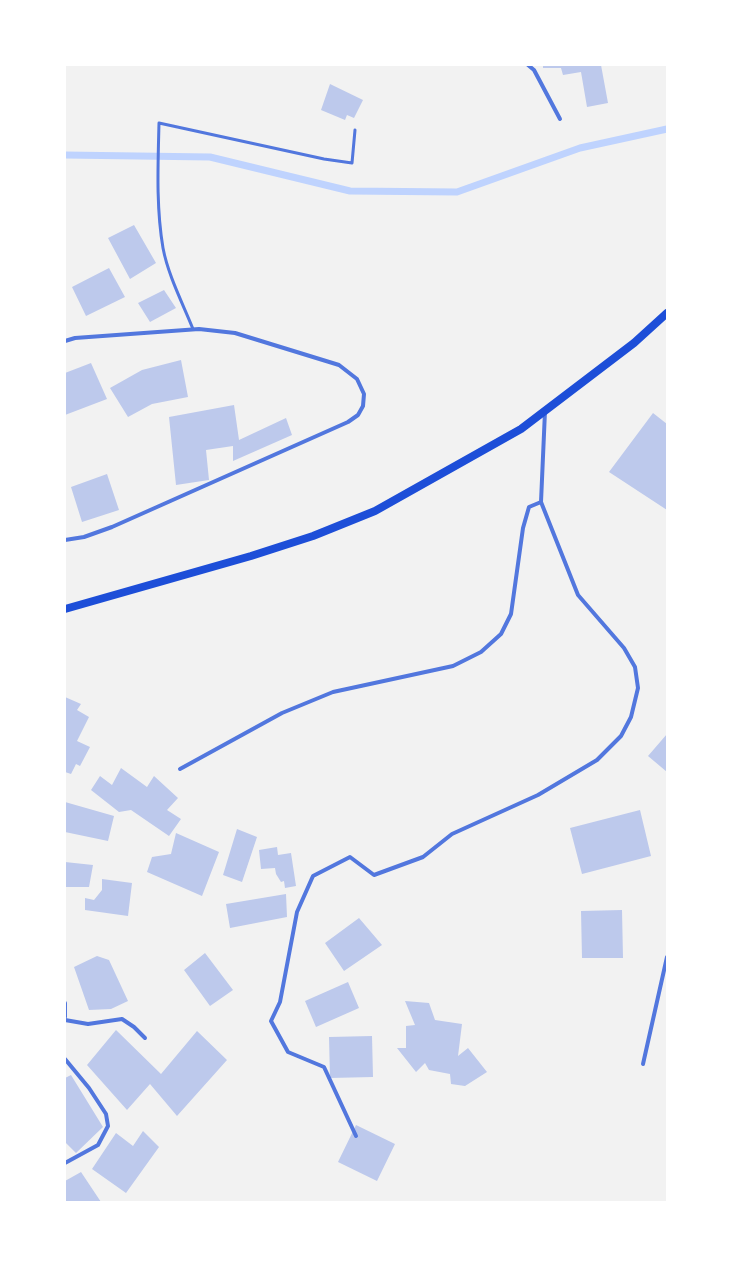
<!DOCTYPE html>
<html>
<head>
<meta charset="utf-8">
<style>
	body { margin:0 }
	#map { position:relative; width:732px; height:1267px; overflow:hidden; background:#f2f2f2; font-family:Ubuntu,sans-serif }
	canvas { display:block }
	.frame { position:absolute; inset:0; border:66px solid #fff; pointer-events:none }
</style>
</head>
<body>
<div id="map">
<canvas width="732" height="1267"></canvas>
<div class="frame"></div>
</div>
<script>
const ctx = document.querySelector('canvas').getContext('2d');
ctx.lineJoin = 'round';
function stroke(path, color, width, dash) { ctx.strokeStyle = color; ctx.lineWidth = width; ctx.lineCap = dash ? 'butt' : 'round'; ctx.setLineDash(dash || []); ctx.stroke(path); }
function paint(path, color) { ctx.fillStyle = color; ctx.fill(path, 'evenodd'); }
const stream = new Path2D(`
	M 65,155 L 210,157 L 350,191 L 457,192 L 580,148 L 667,129`);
const building = new Path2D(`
	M 543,65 L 601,65 L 608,103 L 587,107 L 581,72 L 563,75 L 561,68 L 543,68 Z
	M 330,84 L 363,100 L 354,118 L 347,115 L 345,120 L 321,110 Z
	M 134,225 L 156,263 L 130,279 L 108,238 Z
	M 109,268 L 125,297 L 86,316 L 72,287 Z
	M 164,290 L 176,308 L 150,322 L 138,303 Z
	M 181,360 L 188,397 L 152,404 L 128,417 L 110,388 L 142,370 Z
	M 91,363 L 107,399 L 65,415 L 65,373 Z
	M 234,405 L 239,440 L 286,418 L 292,435 L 233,461 L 233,446 L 206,450 L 209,480 L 176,485 L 169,417 Z
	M 653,413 L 667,424 L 667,510 L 609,472 Z
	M 107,474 L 119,510 L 82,522 L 71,487 Z
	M 65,697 L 81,704 L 77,710 L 89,717 L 77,741 L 90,747 L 80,766 L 76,764 L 71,774 L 65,772 Z
	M 667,734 L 667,772 L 648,756 Z
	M 121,768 L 147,787 L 154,776 L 178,798 L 167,810 L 181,819 L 169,836 L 131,810 L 119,812 L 91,790 L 100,776 L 112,785 Z
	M 65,802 L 114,816 L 108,841 L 65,832 Z
	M 640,810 L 651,856 L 582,874 L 570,828 Z
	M 237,829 L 257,837 L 242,882 L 223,875 Z
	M 176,833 L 219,852 L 202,896 L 147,872 L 152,857 L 171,854 Z
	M 277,847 L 278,855 L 291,853 L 296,886 L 285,888 L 284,881 L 281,882 L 276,874 L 275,868 L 261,869 L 259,850 Z
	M 65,862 L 93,865 L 89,887 L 65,887 Z
	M 102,879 L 132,883 L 128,916 L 85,910 L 85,898 L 94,900 L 102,890 Z
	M 286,894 L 287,917 L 230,928 L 226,904 Z
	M 622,910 L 623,958 L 582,958 L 581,911 Z
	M 359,918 L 382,945 L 344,971 L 325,943 Z
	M 205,953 L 233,990 L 210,1006 L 184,970 Z
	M 97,956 L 109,960 L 128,1001 L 111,1009 L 89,1010 L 74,967 Z
	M 348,982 L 359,1008 L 316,1027 L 305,1001 Z
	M 405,1001 L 429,1003 L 435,1020 L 462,1024 L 458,1056 L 468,1048 L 487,1072 L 465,1086 L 451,1084 L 450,1074 L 429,1070 L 425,1063 L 416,1072 L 397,1048 L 406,1048 L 406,1026 L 415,1025 Z
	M 116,1030 L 161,1074 L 197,1031 L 227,1060 L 177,1116 L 150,1084 L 127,1110 L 87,1065 Z
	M 372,1036 L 373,1077 L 330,1078 L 329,1037 Z
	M 71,1075 L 103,1127 L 76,1153 L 65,1142 L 65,1078 Z
	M 356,1125 L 395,1144 L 377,1181 L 338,1162 Z
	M 143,1131 L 159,1147 L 126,1193 L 92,1169 L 116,1133 L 133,1146 Z
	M 81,1172 L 101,1202 L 65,1202 L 65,1181 Z`);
const service = new Path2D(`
	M 193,329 C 183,304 168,275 163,248 C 156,207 158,165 159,123 L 324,159 L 352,163 L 355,130`);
const minor = new Path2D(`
	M 528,65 L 534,70 L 560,119
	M 65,341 L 75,338 L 199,329 L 235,333 L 339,365 L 357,379 L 364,394 L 363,406 L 358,415 L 348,422 L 112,527 L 84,537 L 65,540
	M 180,769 L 282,713 L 333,692 L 453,666 L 481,652 L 501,634 L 511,614 L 523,528 L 529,507 L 541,502
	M 65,1003 L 65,1017
	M 65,1020 L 88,1024 L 122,1019 L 134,1027 L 145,1038
	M 65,1059 L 89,1088 L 106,1114 L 108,1126 L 98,1145 L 65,1163
	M 643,1064 L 667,957
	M 356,1136 L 324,1067 L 288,1052 L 271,1021 L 280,1002 L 297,912 L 313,876 L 350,857 L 374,875 L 423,857 L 452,834 L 538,795 L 597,760 L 621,736 L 631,717 L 638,688 L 635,667 L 624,648 L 578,595 L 541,502 L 545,411`);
const secondary = new Path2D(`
	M 65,609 L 251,556 L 313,536 L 375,511 L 521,429 L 634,343 L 667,313`);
stroke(stream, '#bfd3fe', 7);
paint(building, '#bdc9ec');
stroke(service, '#5277de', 3);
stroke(minor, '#5277de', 4);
stroke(secondary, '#1d4ed8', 8);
</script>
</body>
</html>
